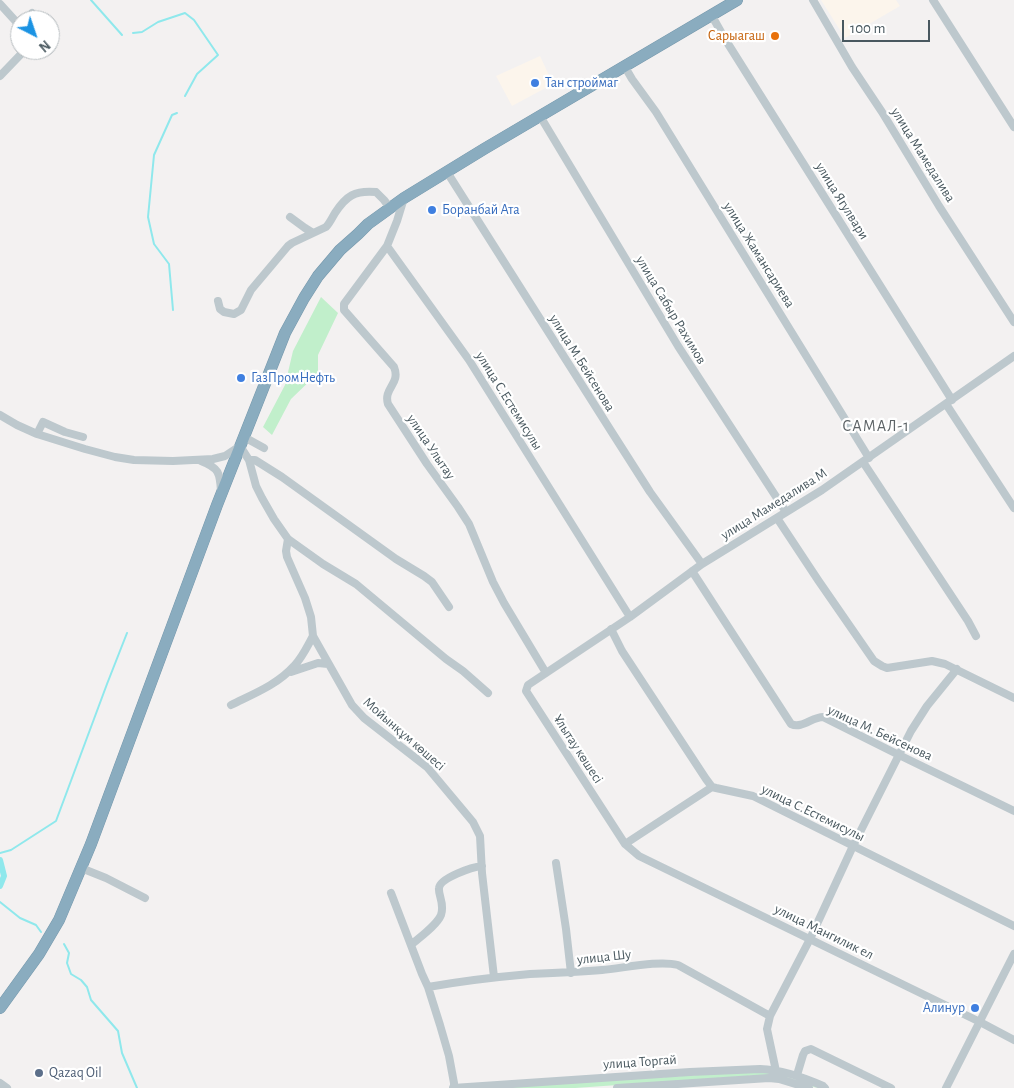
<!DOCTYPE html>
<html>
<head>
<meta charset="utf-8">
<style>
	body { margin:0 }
	#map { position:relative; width:1014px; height:1088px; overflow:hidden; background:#f3f1f1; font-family:"Alegreya Sans",sans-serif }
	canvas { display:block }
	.north { position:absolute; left:10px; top:10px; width:50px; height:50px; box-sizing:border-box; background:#fff; border:1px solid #b6bcbf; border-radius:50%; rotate:139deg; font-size:14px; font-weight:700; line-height:20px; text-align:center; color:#49585f }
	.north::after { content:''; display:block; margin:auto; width:18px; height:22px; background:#1b93e3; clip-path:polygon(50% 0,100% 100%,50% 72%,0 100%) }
	.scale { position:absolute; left:842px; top:20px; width:88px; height:22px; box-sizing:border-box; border:2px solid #49585f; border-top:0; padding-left:6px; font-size:15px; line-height:18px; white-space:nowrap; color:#49585f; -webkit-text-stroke:4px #fff; paint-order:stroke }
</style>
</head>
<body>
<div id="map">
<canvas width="1014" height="1088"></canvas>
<div class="north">N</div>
<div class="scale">100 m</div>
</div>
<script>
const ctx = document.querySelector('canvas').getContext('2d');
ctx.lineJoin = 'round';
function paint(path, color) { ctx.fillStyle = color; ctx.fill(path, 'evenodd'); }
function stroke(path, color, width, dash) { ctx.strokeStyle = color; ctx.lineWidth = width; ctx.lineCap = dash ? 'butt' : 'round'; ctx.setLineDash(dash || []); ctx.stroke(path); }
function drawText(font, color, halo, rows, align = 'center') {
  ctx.font = font + ' "Alegreya Sans",sans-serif'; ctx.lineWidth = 4.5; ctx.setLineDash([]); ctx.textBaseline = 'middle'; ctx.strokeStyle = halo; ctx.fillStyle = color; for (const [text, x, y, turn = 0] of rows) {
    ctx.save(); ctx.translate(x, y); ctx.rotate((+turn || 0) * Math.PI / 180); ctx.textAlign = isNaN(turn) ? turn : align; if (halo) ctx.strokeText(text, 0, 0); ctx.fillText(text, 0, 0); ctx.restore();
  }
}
const commercial = new Path2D(`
	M 821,0 L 896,0 L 900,6 L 845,38 Z
	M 540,56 L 553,84 L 512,106 L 496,76 Z`);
const green = new Path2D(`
	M 321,297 L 338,313 L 318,355 L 318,373 L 291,399 L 272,435 L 263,427 L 285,385 L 293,351 Z
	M 761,1071 L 777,1074 L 816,1086 L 817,1088 L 777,1075 L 761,1075 L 575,1088 L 493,1088 Z`);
const stream = new Path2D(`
	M 91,0 L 122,35
	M 133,33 L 142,32 L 158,22 L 185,13 L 194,20 L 218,55 L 197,74 L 185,96
	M 173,310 L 169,264 L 154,244 L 148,217 L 154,155 L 172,115 L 177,113
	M 0,853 L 11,850 L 56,821 L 107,684 L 127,633
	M 0,902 L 20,918 L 36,925 L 41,932
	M 64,944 L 69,953 L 67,963 L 71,974 L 81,980 L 87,987 L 91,1000 L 118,1031 L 122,1053 L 137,1088`);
const canal = new Path2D(`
	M 0,860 L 4,876 L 0,886`);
const minor = new Path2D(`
	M 813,0 L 852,67 L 882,112 L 939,206 L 1014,322
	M 933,0 L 1014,127
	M 0,4 L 20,26
	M 32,13 L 37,20
	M 712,16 L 725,39 L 952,400
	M 625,67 L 632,79 L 656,112 L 869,458
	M 0,76 L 25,50
	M 540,116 L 678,346 L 786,512
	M 447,172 L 613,434 L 650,492 L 702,564
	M 404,198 L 397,221 L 387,246 L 344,304 L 344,310 L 394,367 C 401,384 383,388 388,404 L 427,464 L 458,507 L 469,524 L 493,582 L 504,603 L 546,673
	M 290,217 L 305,228 L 313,233
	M 387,246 L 469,360 L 630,617
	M 218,301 L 220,309 L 224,312 L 234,314 L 241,310 L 251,290 L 288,246 L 292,243 L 326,227 C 330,223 332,218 335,213 C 346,196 355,190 376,192 L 384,200 L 390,208
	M 1014,356 L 822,490 L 702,564 L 630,617 L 528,685 L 526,691 L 625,844 L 639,856 L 980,1022 L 1014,1040
	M 946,404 L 1014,508
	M 0,415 L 17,425 L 37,434 L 85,449 L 115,457 L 134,460 L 173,461 L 213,459 L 225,456 L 240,446 L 249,460 L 256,486 L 262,498 L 274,519 L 288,539 L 323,564 L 356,584 L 446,659 L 463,671 L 488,693
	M 37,434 L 43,422 L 65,432 L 83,437
	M 244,437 L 264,448
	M 249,460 L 255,460 L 282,477 L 396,559 L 424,576 L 432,582 L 449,607
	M 201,461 C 219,468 220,473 221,491
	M 863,462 L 968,621 L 976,636
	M 777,518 L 818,580 L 874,661 L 882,666 L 887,668 L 932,661 L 945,664 L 1014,698
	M 288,539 L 286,551 L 287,557 L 305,598 L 311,617 L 313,636 L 352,705 L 364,718 L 427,767 L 473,822 L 480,836 L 482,873 L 494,977
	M 692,571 L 791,724 C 802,729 812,717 823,717 L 899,755 L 1014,811
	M 611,629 L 622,651 L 706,779 L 712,787 L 716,788 L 753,796 L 1014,926
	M 291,672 L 318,663 L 328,664
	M 231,705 C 253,694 277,685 294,666 C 302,658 307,647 313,636
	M 625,844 L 712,787
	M 556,863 L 566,929 L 571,973
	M 81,868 L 106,878 L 145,898
	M 391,893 L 422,974 L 428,987 L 440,1025 L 449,1056 L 454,1083 L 454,1088
	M 411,945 C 420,937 437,925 441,915 C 445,903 438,896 439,888 C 440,878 472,867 482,866
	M 428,987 C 462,981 496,977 530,974 C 554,973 578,972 602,970 C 624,968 659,960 678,965 L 770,1016
	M 776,1071 L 767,1029 L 770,1016 L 810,939 L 853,846 L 911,731 L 927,706 L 957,669
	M 797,1075 L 803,1055 L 805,1051 L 811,1049 L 891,1088
	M 0,1083 L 7,1088
	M 453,1088 L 690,1072 L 760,1069 C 782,1070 803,1077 823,1086 L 825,1088
	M 617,1088 L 769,1078 L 779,1079 L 809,1088
	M 946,1088 L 1014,954`);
const highway = new Path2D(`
	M 0,1008 L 39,954 L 59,920 L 91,844 L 217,505 L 285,333 L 304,298 L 318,276 L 340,250 L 358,234 L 368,224 L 404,198 L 484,149 L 737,0`);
const markers = [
	[775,36,5,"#e8710a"],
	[535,83,5,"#3f7fe0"],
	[432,210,5,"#3f7fe0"],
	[241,378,5,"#3f7fe0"],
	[975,1008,5,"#3f7fe0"],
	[39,1073,5,"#5c6f8a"]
];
const foodNames = [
	["Сарыагаш",765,36]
];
const shopNames = [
	["Тан строймаг",545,83],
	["Боранбай Ата",442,210],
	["ГазПромНефть",251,378],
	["Алинур",965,1008,"right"]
];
const streetNames = [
	["улица Мамедалива",923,155,58],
	["улица Ягулвари",842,201,58],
	["улица Жамансариева",759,255,58],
	["улица Сабыр Рахимов",671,310,59],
	["улица М.Бейсенова",582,363,58],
	["улица С.Естемисулы",509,401,58],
	["улица Улытау",431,447,56],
	["улица Мамедалива М",774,504,-32],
	["улица М. Бейсенова",880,733,25],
	["Мойынқұм көшесі",404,734,41],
	["Ұлытау көшесі",578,749,57],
	["улица С.Естемисулы",813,813,26],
	["улица Мангилик ел",824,932,26],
	["улица Шу",604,957,-6],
	["улица Торгай",640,1062,-4]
];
const serviceNames = [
	["Qazaq Oil",49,1073]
];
const quarterNames = [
	["САМАЛ-1",876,426]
];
paint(commercial, '#fcf5ec');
paint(green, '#c1efcb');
stroke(stream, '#8fe8ec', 2);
stroke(canal, '#8fe8ec', 6);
stroke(highway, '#7597ab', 12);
stroke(minor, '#bdc8cd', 8);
stroke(highway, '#8aacbf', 11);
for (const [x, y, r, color] of markers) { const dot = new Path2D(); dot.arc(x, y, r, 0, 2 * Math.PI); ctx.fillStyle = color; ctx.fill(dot); stroke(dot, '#fff', 2); }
drawText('14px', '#c56008', '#fff', foodNames, 'right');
drawText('14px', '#366cbe', '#fff', shopNames, 'left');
drawText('14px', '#49585f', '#fff', streetNames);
drawText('14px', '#4e5e75', '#fff', serviceNames, 'left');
ctx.letterSpacing = '1px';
drawText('16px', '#5d6366', '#fff', quarterNames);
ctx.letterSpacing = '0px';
</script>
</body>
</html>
